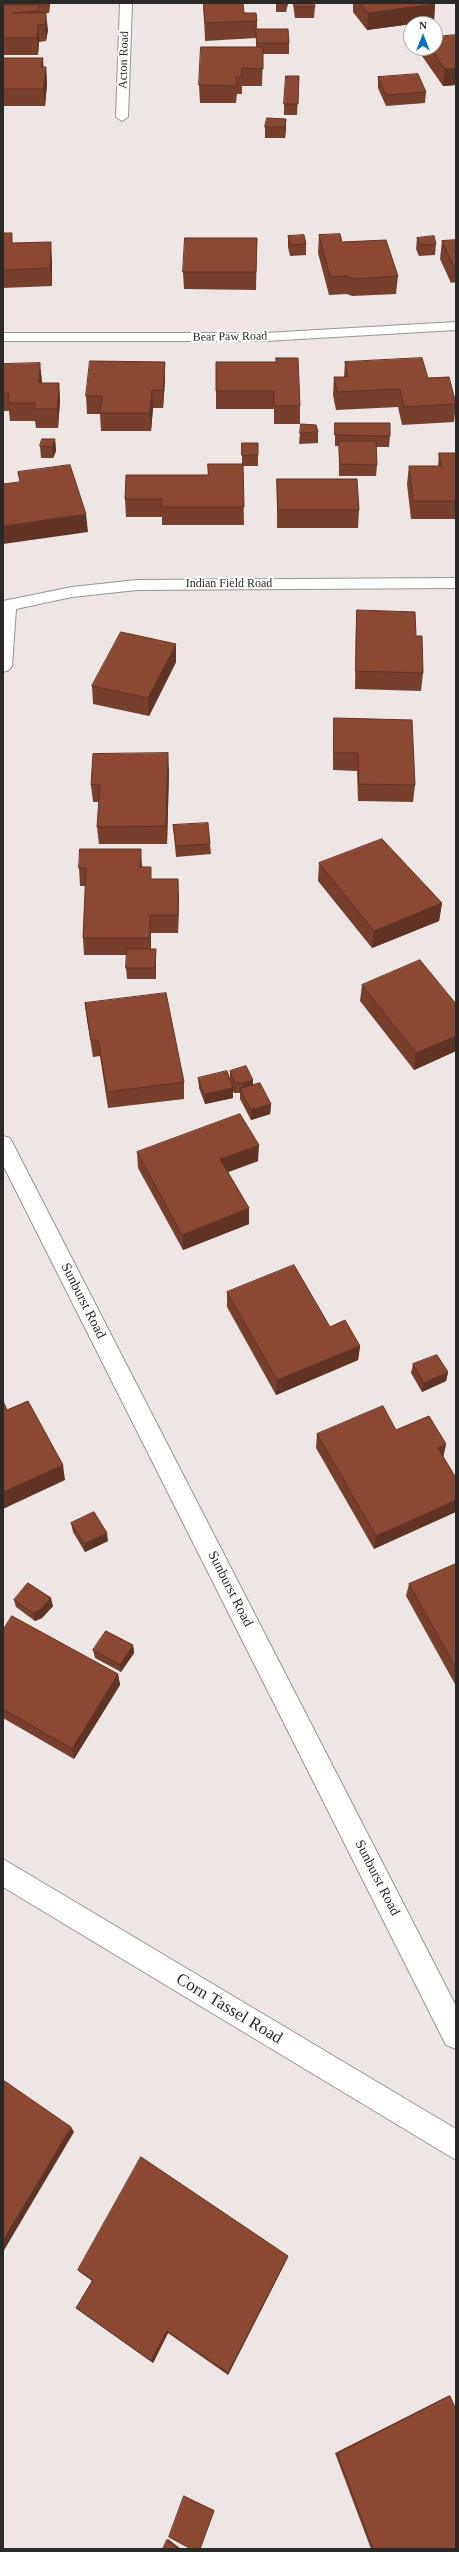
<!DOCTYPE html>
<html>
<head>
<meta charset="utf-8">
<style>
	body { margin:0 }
	#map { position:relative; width:459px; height:2552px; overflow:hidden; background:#ede6e4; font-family:"Times New Roman",serif }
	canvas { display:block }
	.frame { position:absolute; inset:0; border:4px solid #2b2828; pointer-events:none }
	.north { position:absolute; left:403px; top:16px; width:40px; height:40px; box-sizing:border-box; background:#fff; border:1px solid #aaa9a9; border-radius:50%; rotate:0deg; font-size:11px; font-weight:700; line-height:16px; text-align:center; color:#2b2828 }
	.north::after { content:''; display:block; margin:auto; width:14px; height:18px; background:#1273bf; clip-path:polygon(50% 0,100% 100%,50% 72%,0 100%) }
</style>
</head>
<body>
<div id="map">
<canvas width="459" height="2552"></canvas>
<div class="frame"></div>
<div class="north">N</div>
</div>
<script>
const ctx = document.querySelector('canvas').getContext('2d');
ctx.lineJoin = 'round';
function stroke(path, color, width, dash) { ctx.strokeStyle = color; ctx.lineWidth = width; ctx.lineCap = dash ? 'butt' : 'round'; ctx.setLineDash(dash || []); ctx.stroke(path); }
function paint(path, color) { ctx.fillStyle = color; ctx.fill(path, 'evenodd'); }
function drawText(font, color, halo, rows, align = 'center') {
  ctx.font = font + ' "Times New Roman",serif'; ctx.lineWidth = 4; ctx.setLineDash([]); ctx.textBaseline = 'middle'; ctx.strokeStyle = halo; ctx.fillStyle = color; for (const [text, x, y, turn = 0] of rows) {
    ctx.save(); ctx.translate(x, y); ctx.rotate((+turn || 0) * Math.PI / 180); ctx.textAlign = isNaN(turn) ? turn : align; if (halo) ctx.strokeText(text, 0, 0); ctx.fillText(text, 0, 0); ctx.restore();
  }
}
const minor = new Path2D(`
	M 120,3 L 132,3 L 128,117 L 122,121 L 116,117 Z
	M 456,322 L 456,330 L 265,341 L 3,341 L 3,333 L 265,333 Z
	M 456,578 L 456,588 L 137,590 L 72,597 L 16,609 L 12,666 L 9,670 L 3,672 L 3,601 L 72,587 L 137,580 Z
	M 3,1136 L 10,1138 L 456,2006 L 456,2049 L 446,2045 L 3,1165 Z
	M 3,1859 L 456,2129 L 456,2160 L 3,1887 Z`);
const wall = new Path2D(`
	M 3,3 L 50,3 L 49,13 L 40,13 L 48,30 L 46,41 L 39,42 L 38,55 L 3,55 Z
	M 203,3 L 244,13 L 257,21 L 257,29 L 289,43 L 289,54 L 263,54 L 262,86 L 242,86 L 242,94 L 237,94 L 236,103 L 200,103 L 199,85 L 256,47 L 256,38 L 205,41 L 204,16 Z
	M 276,3 L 288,3 L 286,12 L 276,12 Z
	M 290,3 L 314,3 L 315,7 L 314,18 L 295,18 L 293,4 Z
	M 353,3 L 435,3 L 434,21 L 367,30 L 353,12 Z
	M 456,35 L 456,85 L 443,86 L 422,56 L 423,48 L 435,48 Z
	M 3,58 L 43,58 L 43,67 L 46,67 L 47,84 L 45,106 L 3,106 Z
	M 299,76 L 297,115 L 284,115 L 284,104 Z
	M 378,77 L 426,92 L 425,103 L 386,106 L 378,88 Z
	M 286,119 L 285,138 L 265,138 L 265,127 Z
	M 3,233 L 13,243 L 52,260 L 52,286 L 3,288 Z
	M 319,235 L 342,242 L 398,276 L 396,294 L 352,296 L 347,294 L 329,295 L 318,253 Z
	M 288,236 L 306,244 L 306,255 L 290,256 L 288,247 Z
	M 257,238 L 256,290 L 184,289 L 183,272 Z
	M 417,238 L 436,244 L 435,255 L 419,256 L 416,249 Z
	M 456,240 L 456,282 L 451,283 L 440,259 L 442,241 Z
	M 165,362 L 165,380 L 163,408 L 153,408 L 151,431 L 101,431 L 100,414 L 87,414 L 86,396 Z
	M 216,362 L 276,362 L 300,406 L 300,424 L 274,424 L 274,409 L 216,409 Z
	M 345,362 L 428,378 L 456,404 L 454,422 L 402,425 L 398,407 L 336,410 L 333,395 L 334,377 L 344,377 Z
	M 3,364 L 42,381 L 42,383 L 59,383 L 60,401 L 58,428 L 36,428 L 35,421 L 10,421 L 9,411 L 3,411 Z
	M 335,423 L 390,436 L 389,447 L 376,447 L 377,465 L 376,476 L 339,476 L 339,446 L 335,446 Z
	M 318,432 L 318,443 L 299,444 L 300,433 Z
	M 55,439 L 56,451 L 53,458 L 41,458 L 40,446 Z
	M 242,443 L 258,443 L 258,466 L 243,466 L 244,525 L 162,525 L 162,517 L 126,517 L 125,499 L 208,475 L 242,464 Z
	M 439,453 L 456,453 L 456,519 L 411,519 L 407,484 L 409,466 L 438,466 Z
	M 277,479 L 359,510 L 358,528 L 277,528 Z
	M 357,610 L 416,636 L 423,673 L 421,691 L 355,689 L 356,628 Z
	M 176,662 L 149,716 L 93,704 L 92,686 Z
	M 334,718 L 415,785 L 413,802 L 358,801 L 357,771 L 333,770 L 333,736 Z
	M 169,771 L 167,844 L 99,844 L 97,827 L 99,802 L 93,802 L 91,785 Z
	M 173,825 L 210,844 L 211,854 L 176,857 L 174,836 Z
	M 319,863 L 442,903 L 439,921 L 372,948 L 318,881 Z
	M 142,867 L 151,879 L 179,896 L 178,933 L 151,933 L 151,949 L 156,959 L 156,979 L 127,979 L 126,968 L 127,955 L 84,955 L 83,938 L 86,886 L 80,886 L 79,868 Z
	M 362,985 L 456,1004 L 456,1051 L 414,1070 L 360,1001 Z
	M 85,1003 L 184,1082 L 184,1099 L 108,1108 L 100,1056 L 93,1057 L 87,1020 Z
	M 230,1071 L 253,1085 L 271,1104 L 270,1114 L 251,1120 L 240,1099 L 240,1093 L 234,1093 L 233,1091 L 233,1098 L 205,1104 L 199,1088 L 198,1078 L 230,1078 Z
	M 456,1150 L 456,1161 L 455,1159 Z
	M 137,1152 L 258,1161 L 228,1172 L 249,1208 L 249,1224 L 183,1250 L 138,1168 Z
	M 227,1292 L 330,1327 L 360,1346 L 358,1360 L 276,1395 L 227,1307 Z
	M 413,1364 L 448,1372 L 446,1381 L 422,1392 L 411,1373 Z
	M 396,1430 L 446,1444 L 443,1457 L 374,1549 L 316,1448 L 317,1434 Z
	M 71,1523 L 108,1541 L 85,1552 L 73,1532 Z
	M 456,1564 L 456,1686 L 406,1596 L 409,1584 Z
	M 14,1600 L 53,1606 L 42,1618 L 35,1621 L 16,1607 Z
	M 3,1630 L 118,1674 L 120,1685 L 74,1759 L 3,1718 Z
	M 133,1645 L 134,1653 L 121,1672 L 95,1658 L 93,1650 Z
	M 288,2256 L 287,2259 L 228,2375 L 168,2333 L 153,2363 L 76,2308 L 92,2281 L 81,2273 L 78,2270 Z
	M 450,2396 L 456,2549 L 371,2549 L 335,2453 L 446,2397 Z`);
const shadedWall = new Path2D(`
	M 49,3 L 50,3 L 49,13 Z
	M 287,3 L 288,3 L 286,12 Z
	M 435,4 L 434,21 L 367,30 L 368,13 Z
	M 46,13 L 48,30 L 46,41 L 45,24 Z
	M 38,25 L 39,42 L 38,55 L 37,38 Z
	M 43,58 L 44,75 L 41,67 Z
	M 46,67 L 47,84 L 45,106 L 43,89 Z
	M 456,68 L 456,85 L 443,86 L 445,69 Z
	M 286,119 L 286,130 L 285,138 L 285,127 Z
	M 51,242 L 52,260 L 52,286 L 50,268 Z
	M 165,362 L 165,380 L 163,408 L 163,390 Z
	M 40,363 L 42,381 L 40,401 L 39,383 Z
	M 59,383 L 60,401 L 58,428 L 57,409 Z
	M 152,390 L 153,408 L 151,431 L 150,413 Z
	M 55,439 L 56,451 L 53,458 L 52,447 Z
	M 86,514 L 88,532 L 3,544 L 3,526 Z
	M 176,644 L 176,662 L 149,716 L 148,698 Z
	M 168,753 L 169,771 L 167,844 L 166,826 Z
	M 141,849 L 142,866 L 141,885 L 140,867 Z
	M 178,879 L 179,896 L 178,933 Z
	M 442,903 L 439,921 L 372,948 L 374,931 Z
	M 150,915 L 151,933 L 151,955 L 150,938 Z
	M 156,949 L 156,979 L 155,968 Z
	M 456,1036 L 456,1051 L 414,1070 L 416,1053 Z
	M 253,1080 L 253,1090 L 242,1093 L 242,1083 Z
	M 233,1088 L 233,1098 L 205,1104 L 204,1094 Z
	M 271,1104 L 270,1114 L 251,1120 L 251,1110 Z
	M 259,1145 L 258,1161 L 220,1175 L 220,1159 Z
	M 249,1208 L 249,1224 L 183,1250 L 182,1235 Z
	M 360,1346 L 358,1360 L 276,1395 L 277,1380 Z
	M 448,1372 L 446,1381 L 422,1392 L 424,1383 Z
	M 446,1444 L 443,1458 L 438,1448 Z
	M 63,1465 L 65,1480 L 3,1509 L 3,1492 Z
	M 456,1500 L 456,1512 L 374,1549 L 376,1536 Z
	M 107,1533 L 108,1541 L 85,1552 L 84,1544 Z
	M 51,1598 L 53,1606 L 42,1618 L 35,1621 L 33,1613 Z
	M 133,1645 L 134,1653 L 121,1672 L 120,1665 Z
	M 118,1674 L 120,1685 L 74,1759 L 72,1749 Z
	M 71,2127 L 74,2132 L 3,2252 L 3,2240 Z
	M 288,2256 L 287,2259 L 228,2375 L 228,2373 Z
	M 167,2331 L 168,2333 L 153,2363 L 151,2361 Z
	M 184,2496 L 214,2510 L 214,2511 Z
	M 168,2539 L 181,2549 L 179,2549 L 167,2540 Z`);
const building = new Path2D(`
	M 204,3 L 243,3 L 244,13 L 256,13 L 257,21 L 205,23 Z
	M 294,3 L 314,3 L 315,7 L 295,7 Z
	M 360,3 L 435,3 L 435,4 L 368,13 Z
	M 3,5 L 39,5 L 38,11 L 12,13 L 46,13 L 45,24 L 38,25 L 37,38 L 3,38 Z
	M 256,29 L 288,29 L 289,43 L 257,43 Z
	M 456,35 L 456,68 L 445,69 L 430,48 L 435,48 L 435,37 Z
	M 201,47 L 263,47 L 263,69 L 242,68 L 242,77 L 236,77 L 237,86 L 199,85 Z
	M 3,58 L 43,58 L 41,67 L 46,67 L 43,89 L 3,89 Z
	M 418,74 L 426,92 L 386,95 L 378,77 Z
	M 286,76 L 299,76 L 298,104 L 284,104 Z
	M 267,118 L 286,119 L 285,127 L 265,127 Z
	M 3,233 L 12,233 L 12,243 L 51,242 L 50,268 L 3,270 Z
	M 340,234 L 342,242 L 386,240 L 398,276 L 353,279 L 347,276 L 330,277 L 319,235 Z
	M 304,235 L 306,244 L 290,245 L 288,236 Z
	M 434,236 L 436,244 L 420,245 L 417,238 Z
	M 185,238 L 257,238 L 256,272 L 183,272 Z
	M 456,240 L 456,265 L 453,265 L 442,241 Z
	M 276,358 L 298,358 L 300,406 L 274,406 L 274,391 L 216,391 L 216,362 L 276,362 Z
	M 422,358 L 428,378 L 449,377 L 456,404 L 404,407 L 400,389 L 337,392 L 334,377 L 348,377 L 345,362 Z
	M 90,361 L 165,362 L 163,390 L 152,390 L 150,413 L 100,413 L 102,396 L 86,396 Z
	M 40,363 L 39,383 L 59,383 L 57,409 L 34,409 L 35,403 L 8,403 L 9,393 L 3,393 L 3,364 Z
	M 335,423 L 390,423 L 390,436 L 335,435 Z
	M 301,424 L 316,425 L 318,432 L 300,433 Z
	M 42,439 L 55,439 L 52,447 L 40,446 Z
	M 339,441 L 376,441 L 377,465 L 340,464 Z
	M 242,443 L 258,443 L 258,455 L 242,455 Z
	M 439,453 L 456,453 L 456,501 L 413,501 L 409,466 L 441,466 Z
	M 208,464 L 243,464 L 244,507 L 161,507 L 162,499 L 125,499 L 126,475 L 208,475 Z
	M 70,465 L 86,514 L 3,526 L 3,484 L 20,482 L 18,472 Z
	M 277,479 L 357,479 L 359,510 L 278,510 Z
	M 357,610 L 415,612 L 416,636 L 422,636 L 423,673 L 356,671 Z
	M 121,632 L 176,644 L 148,698 L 92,686 Z
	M 334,718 L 412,720 L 415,785 L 359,784 L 358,753 L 334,753 Z
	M 168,753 L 166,826 L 97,827 L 100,785 L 91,785 L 93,754 Z
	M 208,823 L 210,844 L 176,846 L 173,825 Z
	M 382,839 L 442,903 L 374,931 L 319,863 Z
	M 80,849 L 141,849 L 140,867 L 151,867 L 151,879 L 178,879 L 178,915 L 150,915 L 150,938 L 83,938 L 86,868 L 79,868 Z
	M 127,949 L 156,949 L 155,968 L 126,968 Z
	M 420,960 L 456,1004 L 456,1036 L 416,1053 L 362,985 Z
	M 166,993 L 184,1082 L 107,1092 L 98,1040 L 91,1040 L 85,1003 Z
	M 246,1066 L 253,1080 L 242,1083 L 234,1082 L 230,1071 Z
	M 227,1071 L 233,1088 L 204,1094 L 198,1078 Z
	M 260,1083 L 271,1104 L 251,1110 L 240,1089 Z
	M 240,1114 L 259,1145 L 220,1159 L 249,1208 L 182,1235 L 137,1152 Z
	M 294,1265 L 330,1327 L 345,1320 L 360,1346 L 277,1380 L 227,1292 Z
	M 437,1355 L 448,1372 L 424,1383 L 413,1364 Z
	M 3,1401 L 7,1410 L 28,1401 L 63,1465 L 3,1492 Z
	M 383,1406 L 396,1430 L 429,1416 L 446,1444 L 438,1448 L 456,1478 L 456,1500 L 376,1536 L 317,1434 Z
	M 94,1512 L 107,1533 L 84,1544 L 71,1523 Z
	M 456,1564 L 456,1668 L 409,1584 Z
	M 28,1583 L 51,1598 L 40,1610 L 33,1613 L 14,1600 Z
	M 12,1616 L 118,1674 L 72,1749 L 3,1709 L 3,1630 Z
	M 106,1631 L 133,1645 L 120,1665 L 93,1650 Z
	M 3,2080 L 71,2127 L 3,2240 Z
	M 141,2157 L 288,2256 L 228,2373 L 167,2331 L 151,2361 L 76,2308 L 93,2280 L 78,2270 Z
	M 450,2396 L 456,2410 L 456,2549 L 373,2549 L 337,2454 Z
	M 184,2496 L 214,2511 L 200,2549 L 191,2549 L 169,2537 Z
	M 167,2540 L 179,2549 L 163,2549 Z`);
const farStreetnames = [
	["Acton Road",124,60,-88],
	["Bear Paw Road",230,337,-1],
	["Indian Field Road",229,584]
];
const streetNames = [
	["Sunburst Road",83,1301,63],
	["Sunburst Road",230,1589,63],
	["Sunburst Road",377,1878,63]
];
const nearStreetnames = [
	["Corn Tassel Road",229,2009,31]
];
stroke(minor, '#999391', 2);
paint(minor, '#fff');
paint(wall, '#783f2c');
paint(shadedWall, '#613324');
paint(building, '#8b4933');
stroke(building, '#613324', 1);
drawText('12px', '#2b2828', '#fff', farStreetnames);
drawText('14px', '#2b2828', '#fff', streetNames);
drawText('17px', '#2b2828', '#fff', nearStreetnames);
</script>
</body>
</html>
